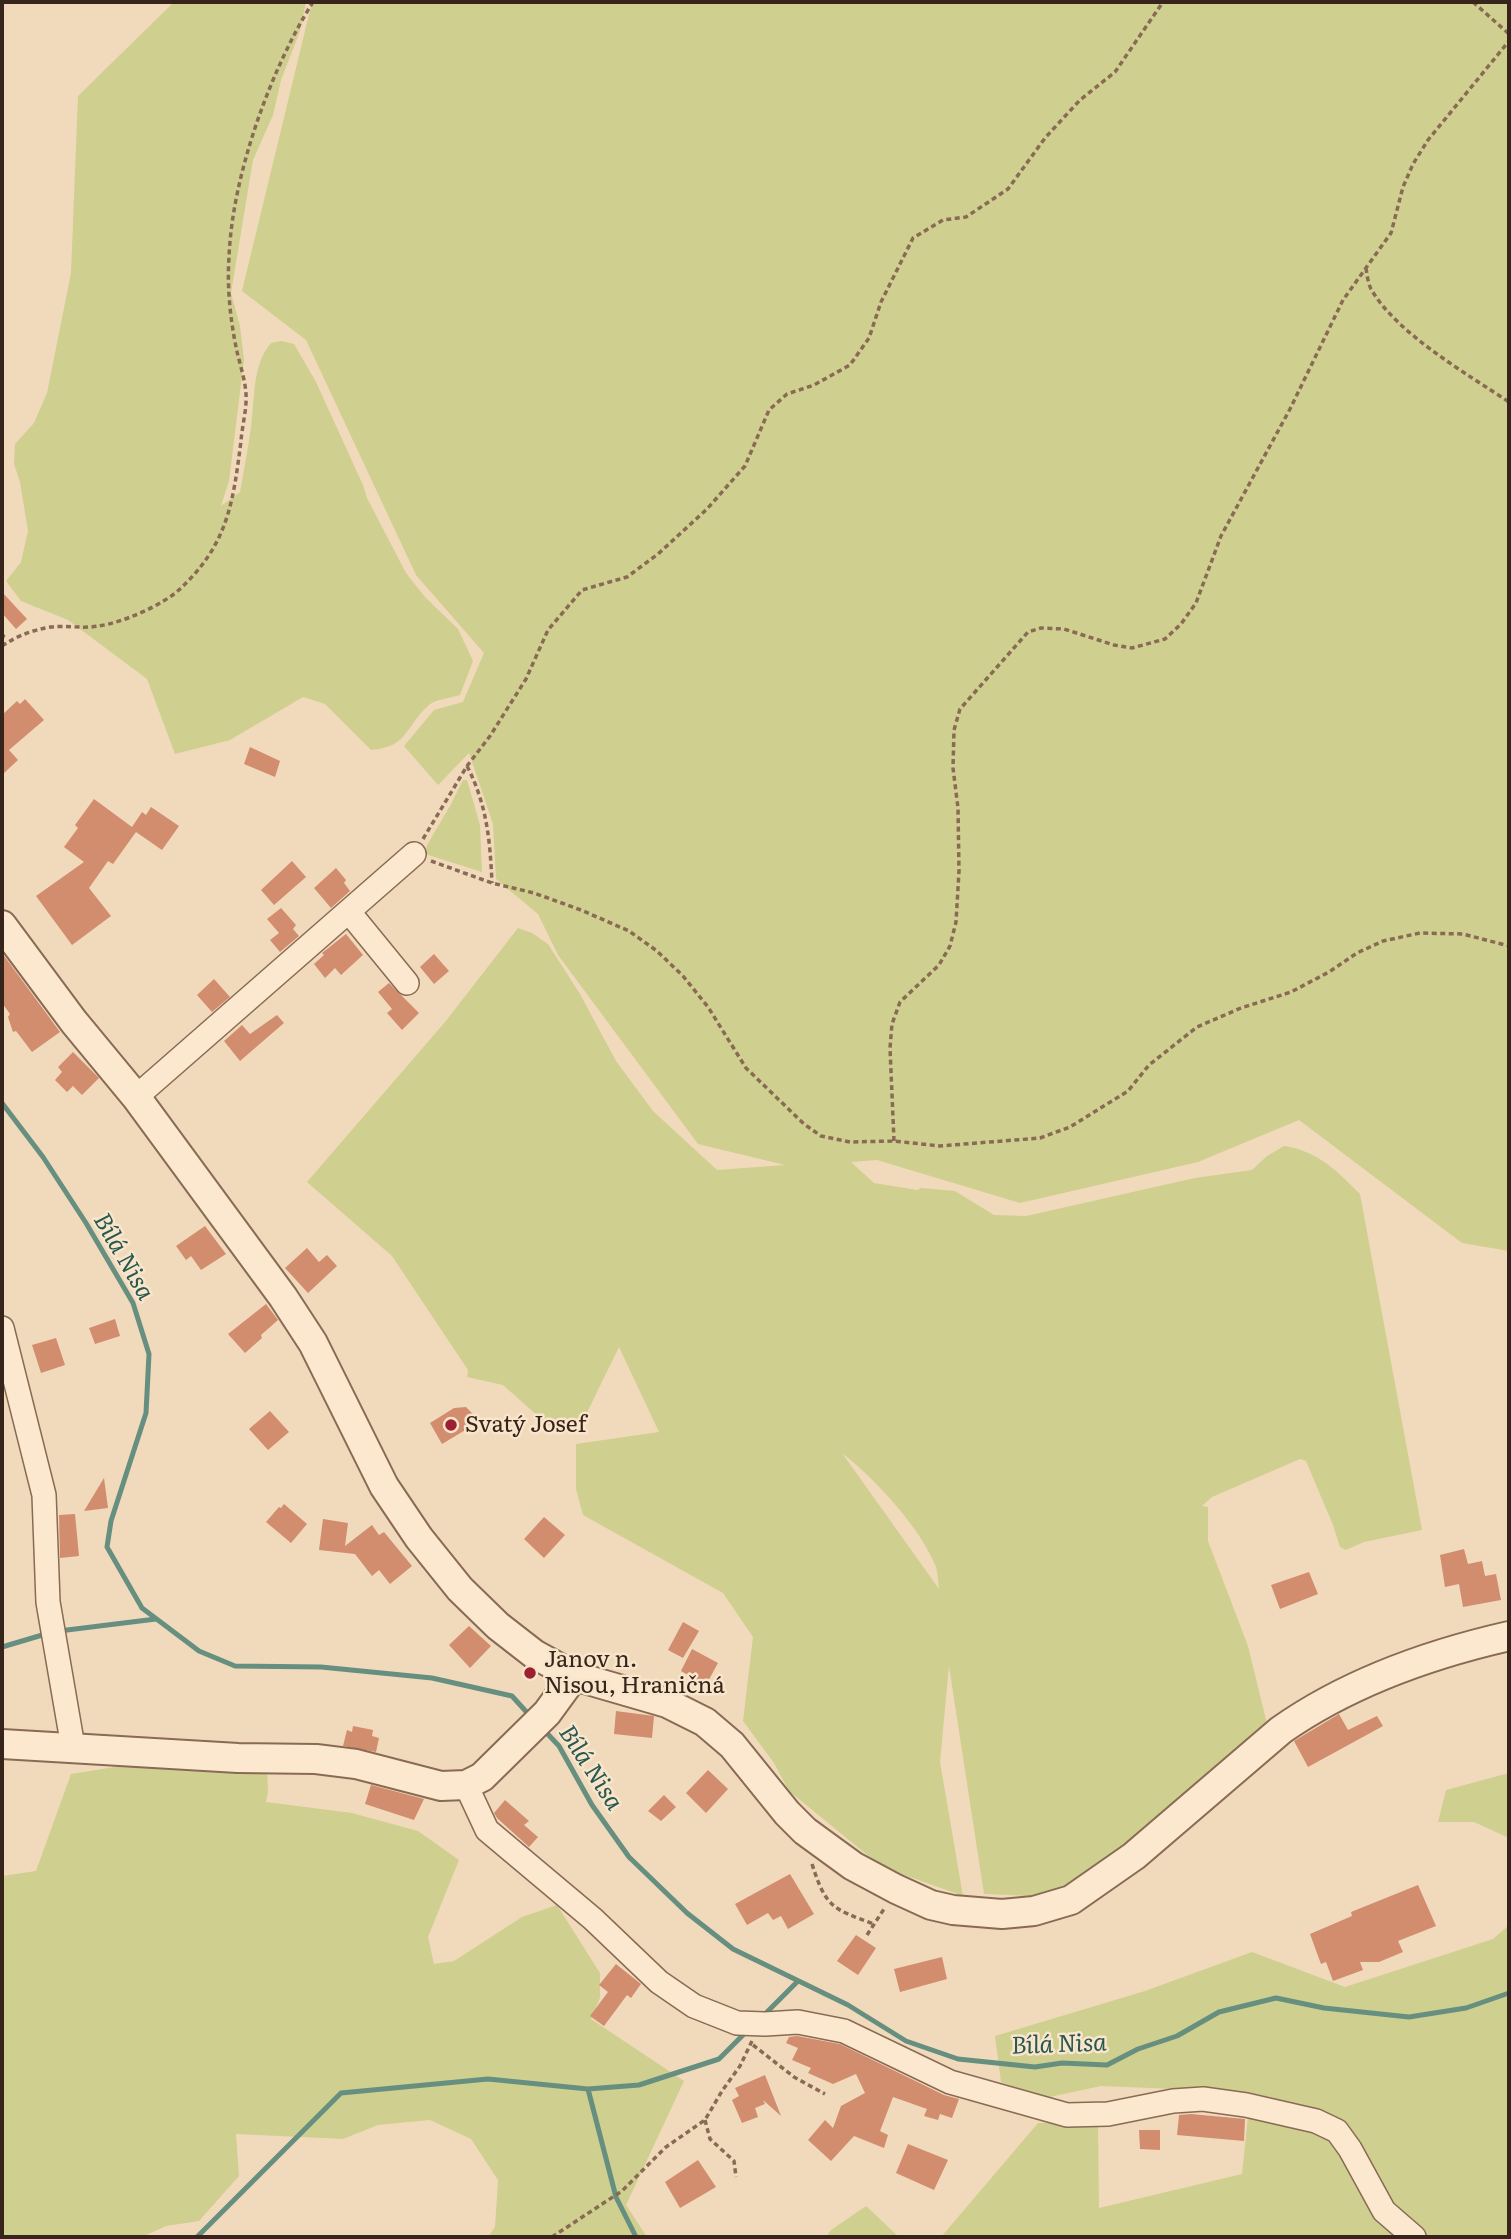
<!DOCTYPE html>
<html>
<head>
<meta charset="utf-8">
<style>
	body { margin:0 }
	#map { position:relative; width:1511px; height:2239px; overflow:hidden; background:#f1dabb; font-family:Literata,serif }
	canvas { display:block }
	.frame { position:absolute; inset:0; border:4px solid #37241a; pointer-events:none }
</style>
</head>
<body>
<div id="map">
<canvas width="1511" height="2239"></canvas>
<div class="frame"></div>
</div>
<script>
const ctx = document.querySelector('canvas').getContext('2d');
ctx.lineJoin = 'round';
function paint(path, color) { ctx.fillStyle = color; ctx.fill(path, 'evenodd'); }
function stroke(path, color, width, dash) { ctx.strokeStyle = color; ctx.lineWidth = width; ctx.lineCap = dash ? 'butt' : 'round'; ctx.setLineDash(dash || []); ctx.stroke(path); }
function drawText(font, color, halo, rows, align = 'center') {
  ctx.font = font + ' Literata,serif'; ctx.lineWidth = 5; ctx.setLineDash([]); ctx.textBaseline = 'middle'; ctx.strokeStyle = halo; ctx.fillStyle = color; for (const [text, x, y, turn = 0] of rows) {
    ctx.save(); ctx.translate(x, y); ctx.rotate((+turn || 0) * Math.PI / 180); ctx.textAlign = isNaN(turn) ? turn : align; if (halo) ctx.strokeText(text, 0, 0); ctx.fillText(text, 0, 0); ctx.restore();
  }
}
const green = new Path2D(`
	M 174,2 L 306,2 L 300,31 L 281,80 L 273,115 L 253,160 L 231,293 L 240,326 L 244,360 L 229,481 L 221,506 L 240,492 C 244,470 248,448 251,427 C 255,399 252,365 271,343 L 281,341 L 294,344 L 316,382 L 363,485 L 367,498 L 406,573 L 425,597 L 458,629 L 473,661 L 460,695 C 451,698 436,699 429,705 C 405,726 409,747 371,750 L 325,704 L 303,697 L 230,740 L 175,754 L 147,679 L 68,620 L 21,601 L 6,581 L 21,562 L 28,531 L 20,482 L 14,464 L 15,444 L 34,423 L 47,393 L 71,273 L 78,96 Z
	M 312,2 L 1509,2 L 1509,1251 L 1462,1243 L 1299,1120 L 1198,1162 L 1020,1203 L 877,1160 L 851,1162 L 874,1183 L 917,1190 L 921,1188 L 955,1191 L 994,1215 L 1026,1216 L 1195,1178 L 1252,1170 L 1267,1156 L 1284,1146 C 1318,1151 1337,1171 1360,1194 L 1422,1530 L 1364,1542 L 1346,1550 L 1340,1547 L 1333,1525 L 1306,1461 L 1300,1459 L 1212,1497 L 1202,1506 L 1208,1507 L 1208,1541 L 1248,1646 L 1267,1724 L 1161,1822 L 1076,1881 L 1031,1896 L 984,1894 L 949,1666 L 940,1762 L 963,1896 L 882,1867 L 789,1791 L 774,1763 L 743,1721 L 753,1637 L 723,1593 L 583,1515 L 576,1489 L 576,1444 L 659,1432 L 619,1347 L 580,1427 L 548,1425 L 503,1385 L 467,1377 L 468,1370 L 392,1256 L 307,1182 L 445,1022 L 518,928 L 532,933 L 548,944 L 580,994 L 616,1061 L 653,1111 L 717,1170 L 785,1165 L 698,1144 L 558,955 L 538,914 L 496,879 L 493,824 L 469,753 L 438,785 L 404,746 L 434,710 L 463,702 L 484,653 L 416,575 L 306,340 L 242,291 ZM 842,1453 C 876,1480 920,1527 936,1567 C 938,1574 938,1582 939,1589 Z
	M 463,780 L 467,780 L 480,825 L 482,872 L 425,854 L 427,845 L 450,806 Z
	M 121,1766 L 267,1767 L 268,1792 L 266,1802 L 352,1813 L 418,1831 L 459,1860 L 428,1937 L 434,1964 L 454,1961 L 522,1917 L 557,1905 L 600,1973 L 600,1998 L 591,2019 L 684,2081 L 626,2205 L 647,2237 L 488,2237 L 495,2227 L 498,2180 L 471,2139 L 430,2120 L 378,2125 L 343,2139 L 236,2134 L 239,2176 L 199,2221 L 166,2226 L 142,2237 L 2,2237 L 2,1876 L 36,1871 L 71,1774 Z
	M 1509,1773 L 1509,1838 L 1474,1822 L 1438,1822 L 1446,1790 Z
	M 1509,1925 L 1509,2237 L 941,2237 L 1038,2123 L 1098,2122 L 1099,2208 L 1242,2174 L 1250,2098 L 1224,2091 L 1101,2086 L 1045,2098 L 1001,2082 L 995,2036 L 1145,1991 L 1252,1952 L 1345,1987 L 1493,1939 Z
	M 866,2206 L 899,2237 L 826,2237 L 831,2230 Z`);
const stream = new Path2D(`
	M 2,1103 L 43,1157 L 86,1223 L 133,1303 L 149,1354 L 146,1413 L 111,1521 L 107,1547 L 142,1608 L 199,1651 L 235,1666 L 321,1667 L 432,1678 L 512,1696 L 531,1717
	M 59,1631 L 156,1619
	M 2,1647 L 49,1633
	M 543,1729 L 559,1746 L 592,1805 L 629,1857 L 687,1913 L 733,1949 L 848,2005 L 906,2041 L 958,2059 L 1035,2067 L 1062,2063 L 1107,2065 L 1138,2049 L 1177,2036 L 1219,2012 L 1276,1998 L 1324,2008 L 1409,2017 L 1466,2008 L 1509,1993
	M 762,2017 L 798,1981
	M 588,2089 L 616,2197 L 636,2237
	M 197,2237 L 341,2093 L 488,2079 L 588,2089 L 639,2085 L 719,2059 L 747,2031`);
const building = new Path2D(`
	M 2,592 L 27,619 L 16,629 L 2,613 Z
	M 25,699 L 44,720 L 9,750 L 18,760 L 2,775 L 2,715 L 17,701 L 20,704 Z
	M 250,747 L 280,761 L 275,777 L 244,764 Z
	M 94,799 L 132,827 L 142,812 L 146,815 L 151,807 L 179,826 L 162,850 L 136,832 L 113,864 L 108,861 L 89,888 L 111,916 L 72,945 L 36,896 L 84,862 L 64,847 L 78,828 L 75,825 Z
	M 292,861 L 306,877 L 274,905 L 261,890 Z
	M 336,868 L 346,880 L 344,883 L 350,891 L 331,908 L 314,888 Z
	M 281,908 L 296,925 L 293,929 L 299,936 L 280,952 L 270,940 L 279,933 L 267,919 Z
	M 346,934 L 363,955 L 341,975 L 335,968 L 325,978 L 314,964 L 324,955 L 322,953 Z
	M 2,953 L 60,1032 L 32,1052 L 16,1031 L 13,1032 L 8,1017 L 10,1014 L 2,1003 Z
	M 434,954 L 449,971 L 434,984 L 420,967 Z
	M 214,979 L 230,997 L 212,1012 L 197,995 Z
	M 389,983 L 419,1013 L 402,1030 L 387,1013 L 392,1009 L 378,992 Z
	M 277,1015 L 284,1023 L 240,1061 L 224,1041 L 242,1025 L 250,1034 Z
	M 73,1052 L 99,1078 L 82,1095 L 73,1086 L 67,1092 L 55,1080 L 62,1072 L 58,1067 Z
	M 205,1226 L 226,1254 L 201,1270 L 191,1256 L 186,1260 L 176,1246 Z
	M 307,1248 L 319,1262 L 327,1255 L 337,1266 L 308,1293 L 285,1268 Z
	M 266,1304 L 278,1320 L 261,1335 L 262,1338 L 245,1353 L 228,1334 Z
	M 115,1319 L 120,1336 L 95,1344 L 89,1328 Z
	M 56,1338 L 65,1365 L 41,1373 L 32,1345 Z
	M 466,1407 L 473,1414 L 472,1426 L 442,1444 L 430,1423 L 454,1408 Z
	M 270,1411 L 289,1432 L 268,1450 L 249,1429 Z
	M 104,1478 L 108,1508 L 84,1511 Z
	M 284,1504 L 307,1524 L 291,1543 L 266,1522 L 279,1507 L 281,1508 Z
	M 75,1514 L 79,1556 L 60,1558 L 59,1515 Z
	M 544,1517 L 565,1535 L 544,1558 L 524,1539 Z
	M 323,1519 L 348,1523 L 345,1546 L 372,1525 L 379,1535 L 384,1532 L 412,1566 L 390,1584 L 379,1570 L 372,1576 L 355,1554 L 319,1550 Z
	M 1464,1549 L 1468,1564 L 1482,1561 L 1485,1576 L 1496,1574 L 1501,1600 L 1463,1607 L 1459,1584 L 1445,1587 L 1440,1555 Z
	M 1309,1572 L 1318,1594 L 1280,1609 L 1271,1585 Z
	M 683,1622 L 699,1631 L 683,1658 L 668,1650 Z
	M 469,1626 L 491,1646 L 470,1668 L 449,1645 Z
	M 692,1649 L 718,1663 L 706,1685 L 681,1671 Z
	M 616,1711 L 654,1716 L 652,1738 L 614,1734 Z
	M 1339,1714 L 1348,1730 L 1377,1716 L 1383,1726 L 1308,1767 L 1294,1741 Z
	M 353,1726 L 373,1730 L 372,1736 L 379,1738 L 376,1752 L 343,1746 L 347,1730 L 352,1732 Z
	M 708,1770 L 728,1789 L 706,1813 L 686,1793 Z
	M 371,1785 L 424,1799 L 414,1820 L 365,1804 Z
	M 664,1795 L 676,1807 L 661,1821 L 648,1811 Z
	M 505,1800 L 529,1821 L 524,1825 L 538,1837 L 529,1847 L 497,1818 L 494,1813 Z
	M 790,1874 L 814,1914 L 788,1929 L 781,1916 L 773,1920 L 768,1913 L 747,1925 L 735,1904 Z
	M 1418,1885 L 1436,1926 L 1398,1941 L 1403,1952 L 1379,1962 L 1360,1962 L 1363,1970 L 1333,1981 L 1326,1962 L 1321,1964 L 1310,1934 L 1352,1916 L 1351,1912 Z
	M 856,1935 L 876,1948 L 858,1975 L 837,1961 Z
	M 942,1957 L 947,1979 L 900,1992 L 894,1969 Z
	M 616,1964 L 641,1984 L 631,1998 L 627,1995 L 604,2026 L 590,2016 L 608,1992 L 599,1985 Z
	M 797,2036 L 840,2044 L 944,2095 L 959,2099 L 952,2118 L 940,2114 L 938,2120 L 924,2116 L 927,2109 L 893,2097 L 880,2131 L 888,2135 L 884,2148 L 854,2136 L 831,2161 L 808,2140 L 825,2120 L 833,2128 L 841,2106 L 865,2093 L 856,2074 L 833,2084 L 808,2073 L 811,2068 L 792,2060 L 798,2048 L 786,2043 L 789,2037 Z
	M 765,2075 L 781,2116 L 763,2100 L 765,2104 L 755,2108 L 758,2117 L 742,2123 L 732,2100 L 739,2096 L 735,2088 Z
	M 1191,2114 L 1245,2119 L 1244,2141 L 1177,2135 L 1179,2115 Z
	M 1139,2130 L 1160,2130 L 1160,2150 L 1140,2149 Z
	M 908,2144 L 948,2160 L 934,2190 L 896,2173 Z
	M 698,2160 L 716,2187 L 680,2208 L 665,2182 Z`);
const path = new Path2D(`
	M 1473,2 L 1509,34
	M 1366,268 C 1367,275 1368,283 1371,289 C 1396,333 1467,374 1509,402
	M 2,639 L 5,632
	M 2,646 C 17,636 32,630 51,627 C 66,625 83,629 98,626 C 122,623 163,605 180,589 C 228,544 233,503 241,441 C 242,426 247,409 246,394 C 245,378 239,362 236,347 C 230,317 227,287 229,257 C 232,177 270,70 313,2
	M 467,766 C 487,805 490,840 492,883
	M 423,839 L 467,766 L 490,736 L 526,679 L 548,630 L 582,590 L 627,577 L 658,554 L 707,509 L 745,466 L 769,410 L 787,394 L 814,385 L 850,365 L 869,338 L 881,302 L 913,238 L 943,220 L 966,217 L 1008,189 L 1045,138 L 1080,100 L 1115,72 L 1163,2
	M 431,861 L 492,883 L 534,893 L 581,910 L 629,931 L 657,951 L 683,976 L 708,1007 L 746,1068 L 804,1124 L 821,1136 L 850,1142 L 894,1141 L 940,1146 L 1040,1138 L 1070,1127 L 1128,1091 L 1149,1065 L 1197,1027 L 1241,1008 L 1291,992 L 1329,972 L 1357,953 L 1383,941 L 1420,933 L 1463,934 L 1509,946
	M 894,1141 L 890,1048 L 892,1024 L 900,1002 L 939,965 L 950,946 L 956,922 L 959,871 L 958,808 L 953,768 L 954,730 L 960,709 L 1028,632 L 1041,628 L 1064,629 L 1114,645 L 1132,648 L 1165,639 L 1181,624 L 1196,603 L 1221,536 L 1290,409 L 1343,300 L 1391,233 L 1403,187 L 1413,164 L 1428,140 L 1509,41
	M 812,1864 C 826,1908 833,1909 874,1924
	M 867,1935 L 884,1909
	M 753,2045 L 794,2077 L 825,2094
	M 705,2120 L 710,2139 L 734,2161 L 736,2177
	M 552,2237 L 622,2191 L 666,2147 L 705,2120 L 722,2091 L 740,2066 L 752,2041`);
const minor = new Path2D(`
	M 349,912 L 407,983
	M 136,1097 L 414,854
	M 2,1328 L 44,1495 L 48,1602 L 73,1747
	M 466,1785 L 487,1830 L 593,1919 L 659,1982 L 694,2006 L 737,2023 L 765,2024 L 798,2022 L 844,2031 L 950,2082 L 1067,2115 L 1108,2114 L 1173,2101 L 1203,2099 L 1246,2105 L 1316,2121 L 1337,2131 L 1350,2149 L 1384,2211 L 1414,2237`);
const tertiary = new Path2D(`
	M 2,925 L 74,1022 L 136,1097 L 283,1297 L 313,1343 L 384,1486 L 419,1538 L 460,1589 L 498,1626 L 534,1654 L 574,1676 L 667,1703 L 705,1722 L 732,1745 L 787,1813 L 805,1831 L 853,1866 L 896,1889 L 931,1905 L 953,1910 L 1002,1914 L 1034,1911 L 1071,1900 L 1134,1856 L 1281,1730 C 1348,1683 1430,1654 1509,1636
	M 2,1744 L 238,1758 L 316,1759 L 356,1764 L 441,1786 L 466,1785 L 482,1777 L 547,1713 L 574,1676`);
const markers = [
	[451,1425,7,"#9c2030"],
	[530,1673,7,"#9c2030"]
];
const poiNames = [
	["Svatý Josef",465,1425],
	["Janov n.",544,1660],
	["Nisou, Hraničná",544,1686]
];
const waterNames = [
	["Bílá Nisa",123,1257,60],
	["Bílá Nisa",590,1768,57],
	["Bílá Nisa",1059,2045,-2]
];
paint(green, '#cfcf8f');
stroke(stream, '#678f80', 5);
paint(building, '#d28c6e');
stroke(minor, '#896a54', 26);
stroke(tertiary, '#896a54', 32);
stroke(path, '#896a54', 3.5, [5, 3.5]);
stroke(minor, '#fbe8cf', 23);
stroke(tertiary, '#fbe8cf', 28);
for (const [x, y, r, color] of markers) { const dot = new Path2D(); dot.arc(x, y, r, 0, 2 * Math.PI); ctx.fillStyle = color; ctx.fill(dot); stroke(dot, '#f8e5cb', 2.5); }
drawText('23px', '#37241a', '#f8e5cb', poiNames, 'left');
drawText('italic 24px', '#28584f', '#f8e5cb', waterNames);
</script>
</body>
</html>
